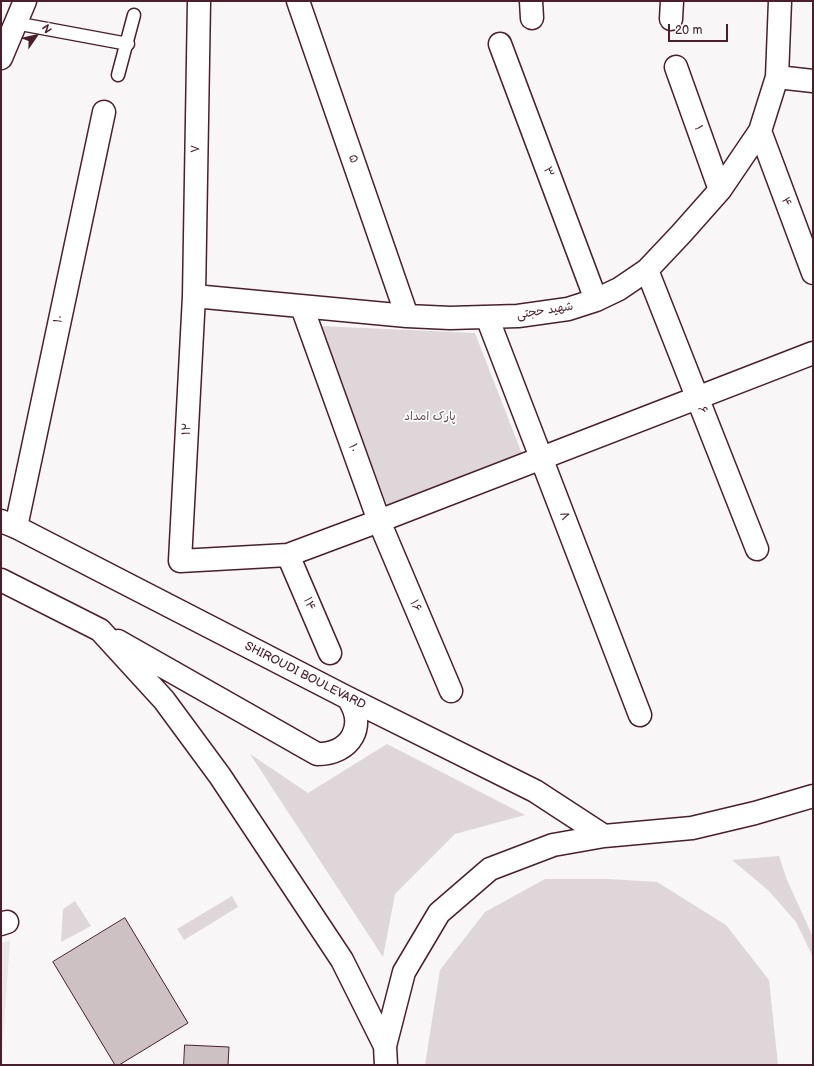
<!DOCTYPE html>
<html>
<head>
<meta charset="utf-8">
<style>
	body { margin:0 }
	#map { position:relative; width:814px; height:1066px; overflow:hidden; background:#f8f6f7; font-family:"Balsamiq Sans",sans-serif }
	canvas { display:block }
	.frame { position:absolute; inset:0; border:2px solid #4a1f2b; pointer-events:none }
	.north { position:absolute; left:16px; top:16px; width:40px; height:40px; -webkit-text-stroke:3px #fff; paint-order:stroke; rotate:56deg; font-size:11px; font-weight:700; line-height:16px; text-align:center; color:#4a1f2b }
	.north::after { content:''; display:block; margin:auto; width:14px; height:18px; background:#4a1f2b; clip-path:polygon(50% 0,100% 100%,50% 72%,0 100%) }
	.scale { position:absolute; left:668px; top:24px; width:60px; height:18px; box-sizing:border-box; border:2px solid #4a1f2b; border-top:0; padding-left:5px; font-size:12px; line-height:14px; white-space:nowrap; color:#4a1f2b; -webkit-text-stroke:3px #fff; paint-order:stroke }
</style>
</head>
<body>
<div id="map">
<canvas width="814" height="1066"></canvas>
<div class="frame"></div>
<div class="north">N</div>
<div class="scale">20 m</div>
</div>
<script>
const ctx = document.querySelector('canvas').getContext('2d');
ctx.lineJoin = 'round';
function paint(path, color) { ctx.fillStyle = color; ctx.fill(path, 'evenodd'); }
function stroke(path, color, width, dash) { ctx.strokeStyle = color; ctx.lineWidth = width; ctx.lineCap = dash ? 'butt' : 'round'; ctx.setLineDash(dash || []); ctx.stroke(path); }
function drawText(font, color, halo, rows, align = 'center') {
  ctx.font = font + ' "Balsamiq Sans","Playpen Sans Arabic",sans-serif'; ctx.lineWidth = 3.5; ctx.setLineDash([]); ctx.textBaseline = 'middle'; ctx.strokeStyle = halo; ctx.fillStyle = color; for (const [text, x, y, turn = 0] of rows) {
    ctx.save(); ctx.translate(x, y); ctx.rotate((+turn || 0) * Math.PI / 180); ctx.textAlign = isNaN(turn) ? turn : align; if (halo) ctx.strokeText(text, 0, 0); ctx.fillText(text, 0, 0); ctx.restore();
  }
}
const built = new Path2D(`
	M 10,941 L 1,1065 L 1,943 Z`);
const green = new Path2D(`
	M 319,326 L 475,333 L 524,459 L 389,510 Z
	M 387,744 L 525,815 L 455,834 L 395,894 L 383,957 L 250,754 L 308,793 Z
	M 779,856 L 787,880 L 813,937 L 813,957 L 796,922 L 769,891 L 732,860 Z
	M 545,879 L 608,879 L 657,882 L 726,925 L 769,980 L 778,1065 L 425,1065 L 440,970 L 485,912 Z
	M 232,896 L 238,907 L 184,940 L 177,929 Z
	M 75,901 L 91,926 L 61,942 L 63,909 Z`);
const building = new Path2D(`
	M 125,918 L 188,1023 L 119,1065 L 115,1065 L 53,962 Z
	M 185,1045 L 229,1047 L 228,1065 L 184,1065 Z`);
const service = new Path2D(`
	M 15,23 L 128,44
	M 118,75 L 134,15`);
const minor = new Path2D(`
	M 199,1 L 194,296 L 180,561 L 288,555 L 379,521 L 813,353
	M 298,1 L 407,316
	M 531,1 L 532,18
	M 671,19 L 672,1
	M 500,44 L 596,300
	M 676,67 L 720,190
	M 777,77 L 813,81
	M 760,131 L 813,273
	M 647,270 L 757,549
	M 194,296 L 407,316 L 450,318 L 518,316 L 568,309 L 596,300 L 619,289 L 647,270 L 681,234 L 720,190 L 760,131 L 777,77 L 780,1
	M 302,307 L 379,521 L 451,691
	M 487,317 L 640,715
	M 16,527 L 104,112
	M 288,555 L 330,653
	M 1,924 L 7,922`);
const tertiary = new Path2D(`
	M 1,58 L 25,1`);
const primary = new Path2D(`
	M 1,521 L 16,527 L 348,698 L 535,791 L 604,836
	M 1,580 L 100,630 L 164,700 L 220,776 L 342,960 L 385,1046
	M 118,641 L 317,754 C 351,754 367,726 348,698
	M 386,1065 L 385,1046 L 404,972 L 439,913 L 490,869 L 553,845 L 604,836 L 692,828 L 755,813 L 813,796`);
const streetNames = [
	["۱",698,128,70],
	["۷",196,149,-89],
	["۵",353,159,71],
	["۳",548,172,69],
	["۴",786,202,69],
	["شهید حجتی",545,311,-9],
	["۱۰",59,319,-78],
	["۶",702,410,69],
	["۱۲",187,429,-87],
	["۱۰",353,448,70],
	["۸",564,516,69],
	["۱۴",309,604,67],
	["۱۶",415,606,67],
	["SHIROUDI BOULEVARD",305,676,27]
];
const parkNames = [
	["پارک امداد",430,417]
];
paint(built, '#ebe6e8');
paint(green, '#ded6d9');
paint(building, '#cdc1c4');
stroke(building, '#4a1f2b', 1);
stroke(service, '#4a1f2b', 15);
stroke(minor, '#4a1f2b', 25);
stroke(tertiary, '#4a1f2b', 25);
stroke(primary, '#4a1f2b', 25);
stroke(service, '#fff', 12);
stroke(minor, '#fff', 22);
stroke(tertiary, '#fff', 22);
stroke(primary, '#fff', 22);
drawText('12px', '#4a1f2b', '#fff', streetNames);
drawText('12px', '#6f4d56', '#fff', parkNames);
</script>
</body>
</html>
